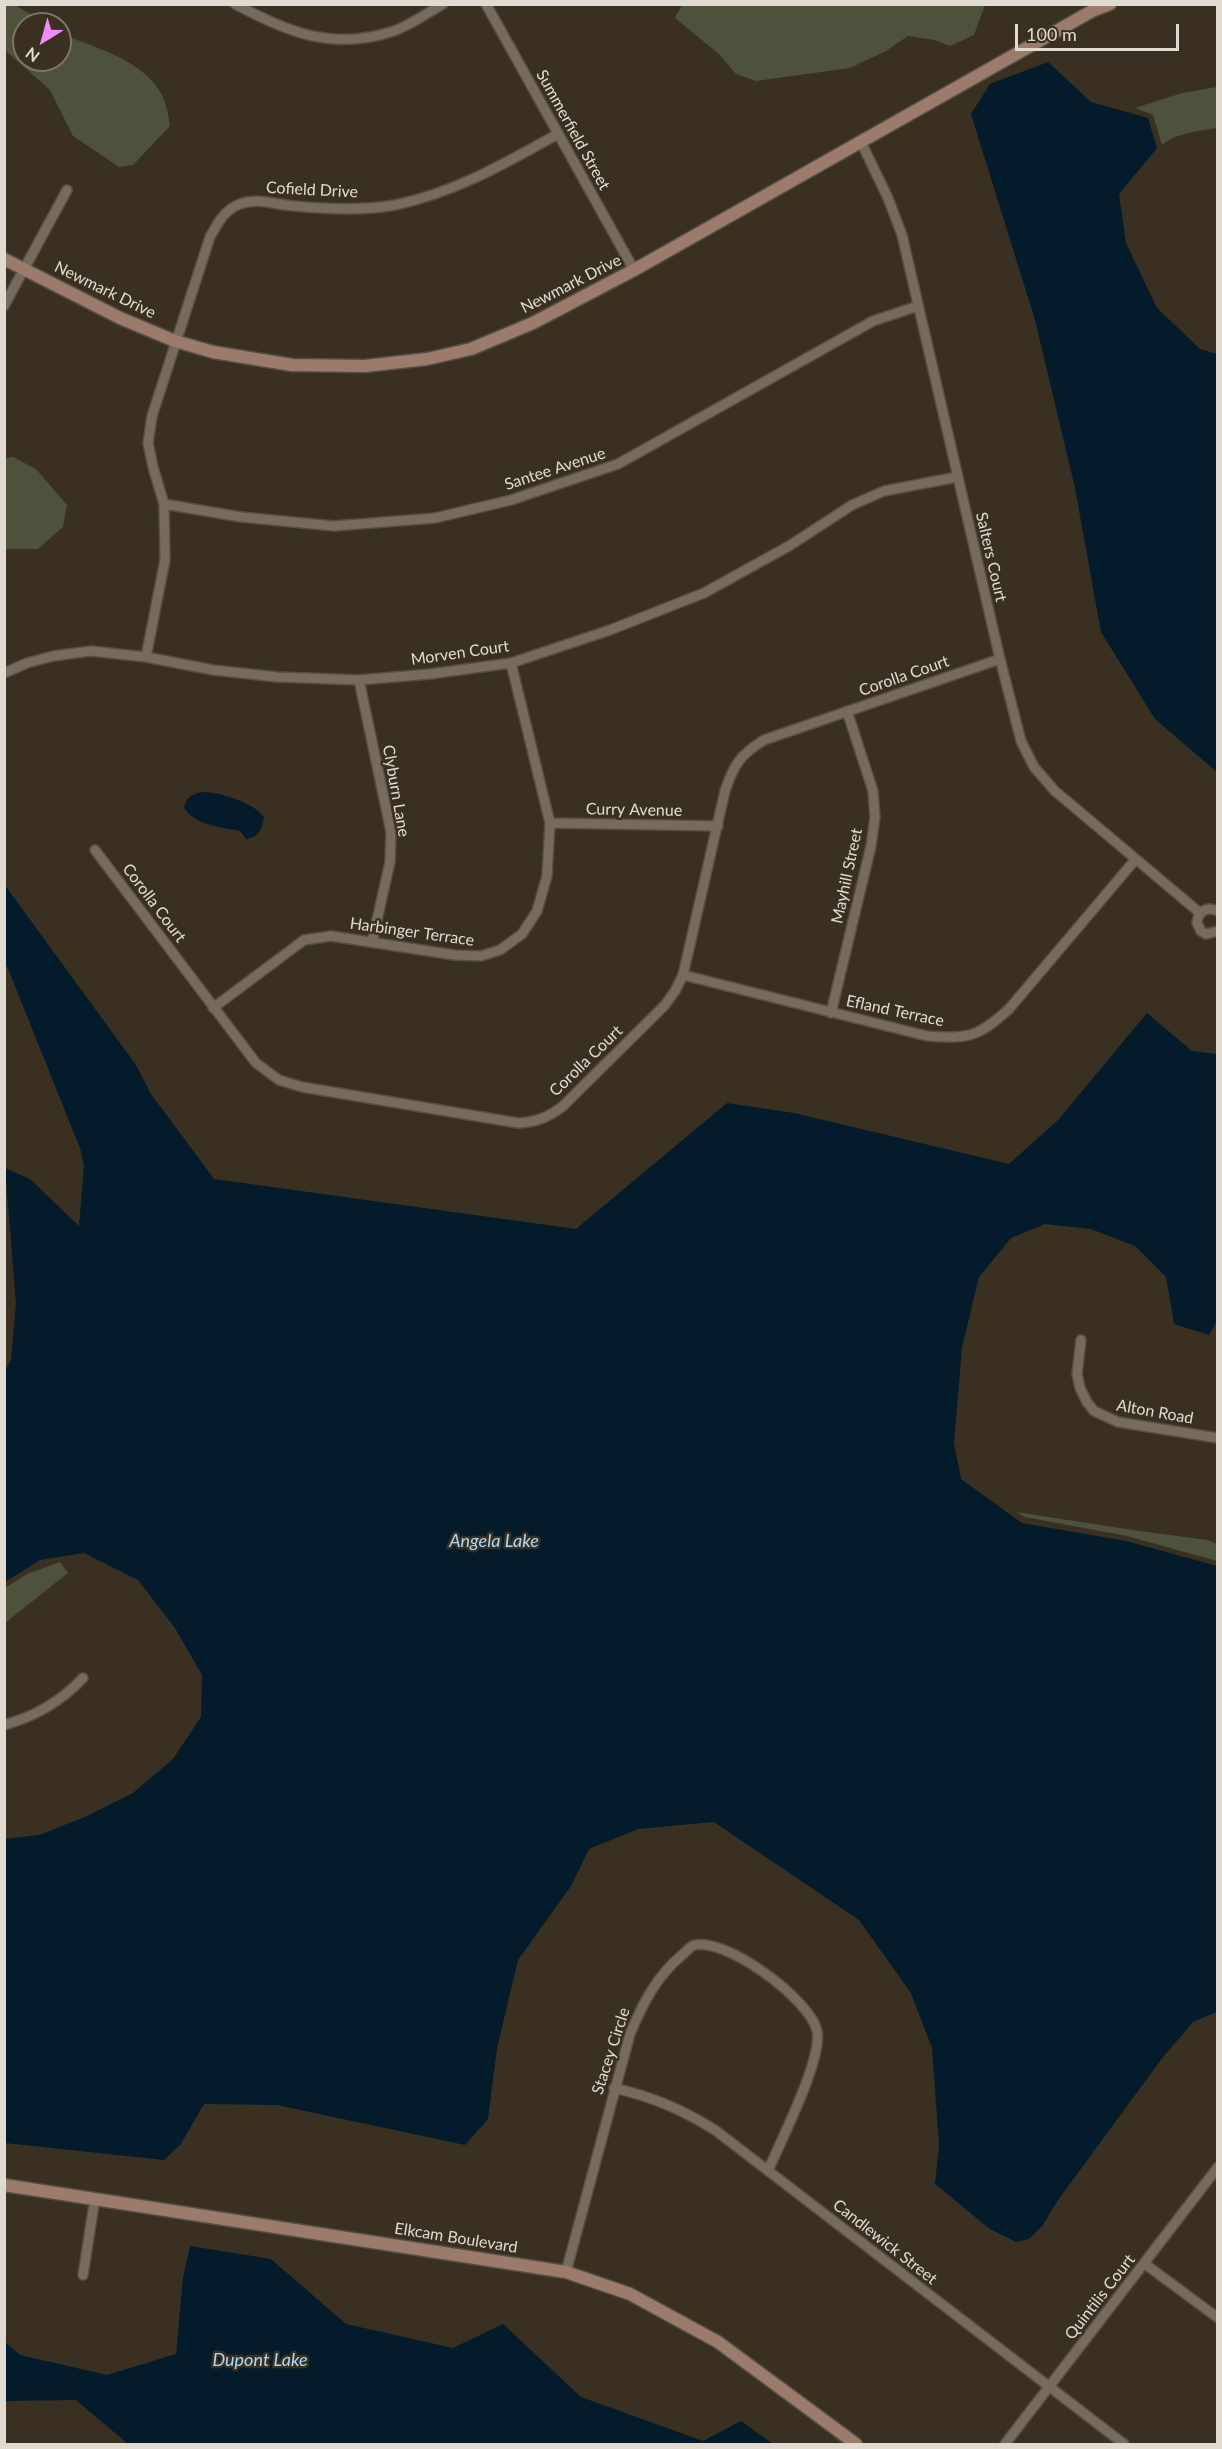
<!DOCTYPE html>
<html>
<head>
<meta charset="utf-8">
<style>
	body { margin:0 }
	#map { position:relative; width:1222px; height:2449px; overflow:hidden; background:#393021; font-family:Lato,sans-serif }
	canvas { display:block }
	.frame { position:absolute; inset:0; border:6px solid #e0dad1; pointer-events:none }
	.north { position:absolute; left:12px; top:12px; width:60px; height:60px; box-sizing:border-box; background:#393021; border:2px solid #7c7467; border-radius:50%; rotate:217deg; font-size:16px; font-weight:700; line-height:24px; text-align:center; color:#e0dad1 }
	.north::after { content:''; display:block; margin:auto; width:21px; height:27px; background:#ef8bf6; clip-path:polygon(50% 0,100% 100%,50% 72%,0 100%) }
	.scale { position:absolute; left:1015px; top:24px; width:164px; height:27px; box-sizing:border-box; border:3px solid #e0dad1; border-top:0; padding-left:8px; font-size:18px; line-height:21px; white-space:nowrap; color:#e0dad1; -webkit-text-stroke:4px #393021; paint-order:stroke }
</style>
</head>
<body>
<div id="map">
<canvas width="1222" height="2449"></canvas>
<div class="frame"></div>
<div class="north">N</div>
<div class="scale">100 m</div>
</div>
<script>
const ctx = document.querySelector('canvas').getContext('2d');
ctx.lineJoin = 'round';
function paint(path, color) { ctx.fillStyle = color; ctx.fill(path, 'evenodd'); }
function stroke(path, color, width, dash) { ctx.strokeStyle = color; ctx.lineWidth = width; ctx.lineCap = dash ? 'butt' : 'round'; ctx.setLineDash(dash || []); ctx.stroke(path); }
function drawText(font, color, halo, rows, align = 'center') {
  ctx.font = font + ' Lato,sans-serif'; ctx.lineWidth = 5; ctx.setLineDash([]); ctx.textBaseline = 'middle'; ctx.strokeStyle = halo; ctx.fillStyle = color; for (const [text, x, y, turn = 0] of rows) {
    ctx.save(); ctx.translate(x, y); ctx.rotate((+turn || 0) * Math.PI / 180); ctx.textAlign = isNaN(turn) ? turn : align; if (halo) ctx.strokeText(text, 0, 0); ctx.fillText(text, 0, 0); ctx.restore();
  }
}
const green = new Path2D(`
	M 4,5 L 15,5 L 46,24 L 24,24 L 24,60 L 60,60 L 60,34 C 90,45 138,59 157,87 C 166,99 168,113 170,126 L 133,165 L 119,167 L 73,136 L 50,90 L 5,50 Z
	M 682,5 L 682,4 L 985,5 L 974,35 L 950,46 L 934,40 L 908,36 L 886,51 L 850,68 L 756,81 L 736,74 L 719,54 L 675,18 Z
	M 1217,87 L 1217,128 C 1199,131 1176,133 1162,145 L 1153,115 L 1135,108 L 1182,93 Z
	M 13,457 L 36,469 L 67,505 L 63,527 L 38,549 L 5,549 L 5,458 Z
	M 1016,1512 L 1139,1531 L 1208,1540 L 1217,1544 L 1217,1561 L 1127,1536 L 1025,1517 Z
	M 60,1562 L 68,1573 L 5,1623 L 5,1588 L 27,1574 Z`);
const water = new Path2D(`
	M 1048,62 L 1091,102 L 1148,118 L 1157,148 L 1119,194 L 1126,243 L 1157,308 L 1200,349 L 1217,354 L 1217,772 L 1155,719 L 1101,632 L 1075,488 L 1035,320 L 971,114 L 990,84 Z
	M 205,792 C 222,793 254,803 264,817 C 263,828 258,838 246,839 L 240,831 C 220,827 197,826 184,808 C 186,796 194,793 205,792 Z
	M 4,884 L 136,1065 L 151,1094 L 214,1179 L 576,1229 L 727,1103 L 794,1113 L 1009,1164 L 1058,1120 L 1147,1013 L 1192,1051 L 1217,1054 L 1218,1319 L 1209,1335 L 1174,1324 L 1166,1277 L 1135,1246 L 1091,1229 L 1045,1224 L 1011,1238 L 979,1277 L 962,1347 L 954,1443 L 961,1479 L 1022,1523 L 1126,1541 L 1217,1566 L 1217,2012 L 1193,2022 L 1163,2057 L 1058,2200 L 1043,2225 L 1029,2239 L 1016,2242 L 990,2229 L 935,2184 L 939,2145 L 932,2048 L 911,1993 L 859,1920 L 714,1822 L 638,1829 L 589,1849 L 571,1886 L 518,1960 L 497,2048 L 488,2119 L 465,2145 L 277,2105 L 204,2104 L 180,2145 L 164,2160 L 5,2143 L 5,1839 L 39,1835 L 85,1817 L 133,1793 L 173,1759 L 201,1717 L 202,1675 L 175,1628 L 138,1580 L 84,1553 L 40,1560 L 5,1582 L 4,1372 L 11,1360 L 16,1303 L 5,1168 L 30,1179 L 79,1226 L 84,1166 L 80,1148 L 5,961 Z
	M 190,2246 L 271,2259 L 346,2324 L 453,2348 L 503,2324 L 581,2397 L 703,2441 L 741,2421 L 773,2444 L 128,2444 L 76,2400 L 5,2401 L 5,2342 L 20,2355 L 107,2375 L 176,2354 L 183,2278 Z`);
const street = new Path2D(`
	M 235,4 C 289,33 333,51 394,31 C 411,25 427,13 443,4
	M 486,4 L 634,270
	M 861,142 L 888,198 L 902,235 L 1000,659 L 1021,741 L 1034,767 L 1055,791 L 1200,913
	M 4,306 L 67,190
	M 164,504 L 241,517 L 334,526 L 435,518 L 511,500 L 618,464 L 873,321 L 918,306
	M 146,657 L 165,560 L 164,504 L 153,467 L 148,443 L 152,416 L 210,237 C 218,223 224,210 240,204 C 257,197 277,205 294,206 C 327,209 362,211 395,205 C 454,193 506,163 558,134
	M 4,673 L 27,663 L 53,656 L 91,651 L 146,657 L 213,670 L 277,677 L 359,680 L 430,674 L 511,663 L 610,630 L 704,593 L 789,546 L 852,505 L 884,491 L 957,477
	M 359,680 L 391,832 L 390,862 L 372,942
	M 550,823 L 718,826
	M 95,850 L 256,1063 L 279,1080 L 302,1087 L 518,1123 C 536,1122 547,1118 562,1107 L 665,1005 L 675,991 L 683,975 L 725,791 C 734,764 740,755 764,740 L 1000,659
	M 1218,911 C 1207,906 1198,911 1197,923 L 1201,931 L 1206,934 L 1218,931
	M 683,975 L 927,1036 C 969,1039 978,1037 1009,1009 L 1135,860
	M 213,1008 L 304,940 L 331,936 L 454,955 L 481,956 L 500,950 L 522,934 L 537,911 L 547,876 L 550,823 L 511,663
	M 831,1013 L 871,846 L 875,817 L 873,791 L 847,711
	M 1081,1340 L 1077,1374 L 1080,1388 L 1087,1402 L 1094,1411 L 1118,1422 L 1218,1438
	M 4,1725 C 36,1716 60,1702 83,1678
	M 614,2088 C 653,2097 681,2109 715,2130 L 1124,2444
	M 1145,2264 L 1218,2318
	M 566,2272 L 630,2034 C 643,2003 656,1977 682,1955 C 685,1953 689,1948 692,1946 C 723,1934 811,2000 817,2031 C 823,2059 780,2142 768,2171
	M 83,2275 L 95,2198
	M 1005,2444 L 1218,2167`);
const secondary = new Path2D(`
	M 4,259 L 120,318 L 175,341 L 213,352 L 292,365 L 365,366 L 427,359 L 471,349 L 533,323 L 634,270 L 1092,11 L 1110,4
	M 4,2185 L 566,2272 L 630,2294 L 718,2342 L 856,2444`);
const streetNames = [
	["Summerfield Street",573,130,61],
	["Cofield Drive",312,190,3],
	["Newmark Drive",571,284,-27],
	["Newmark Drive",105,290,26],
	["Santee Avenue",555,469,-18],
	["Salters Court",991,557,77],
	["Morven Court",460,653,-8],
	["Corolla Court",904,676,-19],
	["Clyburn Lane",396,791,80],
	["Curry Avenue",634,810,1],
	["Mayhill Street",847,876,-78],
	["Corolla Court",154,903,53],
	["Harbinger Terrace",412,932,8],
	["Efland Terrace",895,1011,12],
	["Corolla Court",586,1061,-44],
	["Alton Road",1155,1412,10],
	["Stacey Circle",611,2051,-72],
	["Elkcam Boulevard",456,2238,9],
	["Candlewick Street",885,2242,38],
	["Quintilis Court",1100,2297,-52]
];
const waterNames = [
	["Angela Lake",494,1541],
	["Dupont Lake",260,2360]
];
paint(green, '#4e513c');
paint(water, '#031b2a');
stroke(street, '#564e42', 12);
stroke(secondary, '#564e42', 15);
stroke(street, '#766b5c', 9);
stroke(secondary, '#9a7b6c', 12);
drawText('16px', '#e0dad1', '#393021', streetNames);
drawText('italic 18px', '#a7dafe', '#393021', waterNames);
</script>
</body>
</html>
